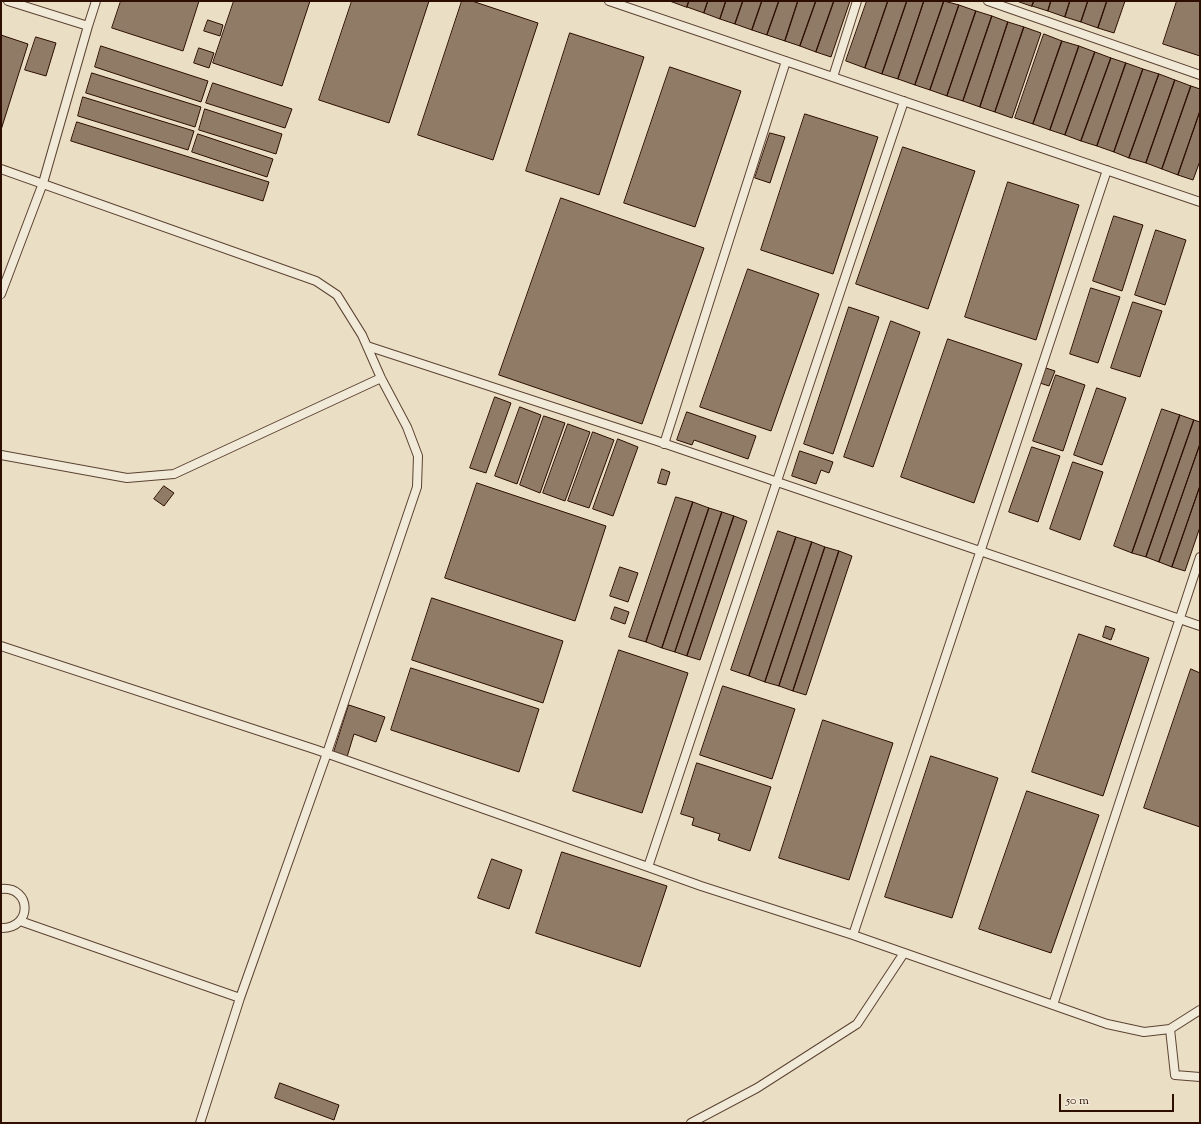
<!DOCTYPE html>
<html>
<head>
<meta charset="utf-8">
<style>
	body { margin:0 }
	#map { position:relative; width:1201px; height:1124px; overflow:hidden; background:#eadfc5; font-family:"Sorts Mill Goudy",serif }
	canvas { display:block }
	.frame { position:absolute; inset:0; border:2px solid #2d0e00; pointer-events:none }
	.scale { position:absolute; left:1059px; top:1094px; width:115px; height:18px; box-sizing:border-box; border:2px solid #2d0e00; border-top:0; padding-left:5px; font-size:12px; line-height:14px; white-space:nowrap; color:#2d0e00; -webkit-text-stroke:3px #f1ead9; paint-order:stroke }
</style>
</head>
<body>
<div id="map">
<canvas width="1201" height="1124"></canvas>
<div class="frame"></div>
<div class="scale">50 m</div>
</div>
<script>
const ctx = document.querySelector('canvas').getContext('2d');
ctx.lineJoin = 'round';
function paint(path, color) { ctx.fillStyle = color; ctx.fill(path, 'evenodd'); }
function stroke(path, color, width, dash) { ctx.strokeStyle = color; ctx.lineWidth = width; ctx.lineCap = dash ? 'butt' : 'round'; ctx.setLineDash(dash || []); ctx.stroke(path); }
const building = new Path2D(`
	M 121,1 L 199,1 L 183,51 L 112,28 Z
	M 234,1 L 310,1 L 282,86 L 213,63 Z
	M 352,1 L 429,1 L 389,123 L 319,100 Z
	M 462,1 L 472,1 L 538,23 L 493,160 L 418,135 Z
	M 670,1 L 689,1 L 687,7 Z
	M 689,1 L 708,1 L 704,13 L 687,7 Z
	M 708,1 L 726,1 L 720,19 L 704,13 Z
	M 726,1 L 743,1 L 735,24 L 720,19 Z
	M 743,1 L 762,1 L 752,30 L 735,24 Z
	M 762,1 L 779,1 L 767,35 L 752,30 Z
	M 779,1 L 798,1 L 785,41 L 767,35 Z
	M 798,1 L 816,1 L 800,46 L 785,41 Z
	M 816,1 L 834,1 L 816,52 L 800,46 Z
	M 834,1 L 850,1 L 831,57 L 816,52 Z
	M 867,1 L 888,1 L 865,68 L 846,61 Z
	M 888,1 L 907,1 L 882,74 L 865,68 Z
	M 907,1 L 924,1 L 898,79 L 882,74 Z
	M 924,1 L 944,1 L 915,85 L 898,79 Z
	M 944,1 L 959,5 L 930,90 L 915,85 Z
	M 1017,1 L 1034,1 L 1032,6 Z
	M 1034,1 L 1051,1 L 1048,11 L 1032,6 Z
	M 1051,1 L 1070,1 L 1065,17 L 1048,11 Z
	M 1070,1 L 1088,1 L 1081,22 L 1065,17 Z
	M 1088,1 L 1107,1 L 1098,28 L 1081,22 Z
	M 1107,1 L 1125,1 L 1114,33 L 1098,28 Z
	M 1177,1 L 1200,1 L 1200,56 L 1163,44 Z
	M 959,5 L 976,11 L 947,96 L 930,90 Z
	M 976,11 L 992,16 L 963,101 L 947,96 Z
	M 992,16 L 1008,22 L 980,107 L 963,101 Z
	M 208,20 L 223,25 L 220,36 L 204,31 Z
	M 1008,22 L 1024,27 L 995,112 L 980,107 Z
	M 1024,27 L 1041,33 L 1012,118 L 995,112 Z
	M 570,33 L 644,57 L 599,195 L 526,171 Z
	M 1044,34 L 1062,41 L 1033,124 L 1015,118 Z
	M 1,35 L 28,44 L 1,130 Z
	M 36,37 L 56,43 L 46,76 L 25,70 Z
	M 1062,41 L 1079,46 L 1050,130 L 1033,124 Z
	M 101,46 L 208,81 L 201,102 L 95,67 Z
	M 1079,46 L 1095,52 L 1065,135 L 1050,130 Z
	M 199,48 L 214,53 L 209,68 L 194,63 Z
	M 1095,52 L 1111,58 L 1081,141 L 1065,135 Z
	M 1111,58 L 1126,63 L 1097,146 L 1081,141 Z
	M 1126,63 L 1143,69 L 1114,152 L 1097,146 Z
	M 670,67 L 741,91 L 695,227 L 624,203 Z
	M 1143,69 L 1159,74 L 1129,158 L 1114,152 Z
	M 92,73 L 201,107 L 195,127 L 86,93 Z
	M 1159,74 L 1175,80 L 1146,163 L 1129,158 Z
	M 1175,80 L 1191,86 L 1162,169 L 1146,163 Z
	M 213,83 L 292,109 L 285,128 L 206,103 Z
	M 1191,86 L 1200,89 L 1200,111 L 1178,175 L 1162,169 Z
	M 83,97 L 194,131 L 188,150 L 78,116 Z
	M 205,109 L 282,134 L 276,154 L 199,130 Z
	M 1200,111 L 1200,161 L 1193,180 L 1178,175 Z
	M 805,114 L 878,137 L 833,274 L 761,250 Z
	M 77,122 L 269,182 L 263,201 L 71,141 Z
	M 770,133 L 785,137 L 770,183 L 755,178 Z
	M 198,134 L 273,159 L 267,177 L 192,152 Z
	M 903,147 L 975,171 L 928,309 L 856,284 Z
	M 1008,182 L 1079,205 L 1036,340 L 965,317 Z
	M 561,198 L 704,248 L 642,424 L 499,375 Z
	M 1114,216 L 1143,225 L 1122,291 L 1093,281 Z
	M 1156,230 L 1186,240 L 1165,305 L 1135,295 Z
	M 748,269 L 819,294 L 771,431 L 700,407 Z
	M 1091,288 L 1120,297 L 1098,363 L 1070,354 Z
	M 1133,302 L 1162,311 L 1140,377 L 1111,368 Z
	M 849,307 L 879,317 L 833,454 L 804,444 Z
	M 891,321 L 920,332 L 873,467 L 844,457 Z
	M 948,339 L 1022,364 L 974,503 L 901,477 Z
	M 1046,368 L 1055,371 L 1049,386 L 1040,383 Z
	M 1056,375 L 1085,385 L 1063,451 L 1033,441 Z
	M 1097,388 L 1126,398 L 1102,465 L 1074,455 Z
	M 495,397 L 511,403 L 486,473 L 470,468 Z
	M 520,407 L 541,415 L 517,484 L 495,476 Z
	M 1162,409 L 1180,415 L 1132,553 L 1114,546 Z
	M 687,412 L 756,436 L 748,459 L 694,440 L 692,445 L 677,440 Z
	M 1180,415 L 1194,420 L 1146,557 L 1132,553 Z
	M 544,416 L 565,423 L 540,493 L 520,485 Z
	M 1194,420 L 1200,422 L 1200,444 L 1159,562 L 1146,557 Z
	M 568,424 L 590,432 L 565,501 L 543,493 Z
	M 593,432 L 614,440 L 589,508 L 568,501 Z
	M 618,439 L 638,447 L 613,516 L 593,509 Z
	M 1200,444 L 1200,486 L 1172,567 L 1159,562 Z
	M 1032,447 L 1060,456 L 1038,522 L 1009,512 Z
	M 800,451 L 833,462 L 829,473 L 821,470 L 816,484 L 792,476 Z
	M 1073,462 L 1103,472 L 1080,540 L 1050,529 Z
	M 662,469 L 670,472 L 666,485 L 658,483 Z
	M 477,483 L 606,526 L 575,621 L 445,578 Z
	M 164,486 L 174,493 L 164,506 L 154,499 Z
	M 1200,486 L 1200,527 L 1185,571 L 1172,567 Z
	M 676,497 L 693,502 L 646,642 L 629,637 Z
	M 693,502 L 709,508 L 662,648 L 646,642 Z
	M 709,508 L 722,512 L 675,652 L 662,648 Z
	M 722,512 L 734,516 L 687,656 L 675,652 Z
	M 734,516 L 747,521 L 700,660 L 687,656 Z
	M 778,531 L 796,537 L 749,676 L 731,670 Z
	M 796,537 L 812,542 L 765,682 L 749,676 Z
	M 812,542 L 825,547 L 779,686 L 765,682 Z
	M 825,547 L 839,551 L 793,691 L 779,686 Z
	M 839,551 L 852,556 L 806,695 L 793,691 Z
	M 620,567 L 638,573 L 628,602 L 610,596 Z
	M 432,598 L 563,641 L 543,703 L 412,660 Z
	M 615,607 L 629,612 L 625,624 L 611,619 Z
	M 1106,626 L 1115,629 L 1111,640 L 1103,637 Z
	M 1079,634 L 1149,658 L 1103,796 L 1032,772 Z
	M 619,650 L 688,673 L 642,813 L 573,791 Z
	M 411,668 L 539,709 L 519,772 L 391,730 Z
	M 1191,669 L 1200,673 L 1200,827 L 1144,808 Z
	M 723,686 L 795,709 L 772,779 L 700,755 Z
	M 349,705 L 385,717 L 376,742 L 354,734 L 347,757 L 334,752 Z
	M 823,720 L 893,743 L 849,880 L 779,858 Z
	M 931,756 L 998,778 L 952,918 L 885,897 Z
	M 697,763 L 771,787 L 750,851 L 718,840 L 720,834 L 692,825 L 694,818 L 681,814 Z
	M 1027,791 L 1099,815 L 1051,953 L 979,929 Z
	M 562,852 L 667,886 L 640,967 L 536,933 Z
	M 492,859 L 522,870 L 509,909 L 478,898 Z
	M 280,1083 L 339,1105 L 334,1120 L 275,1098 Z`);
const service = new Path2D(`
	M 8,1 L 88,26
	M 609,1 L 1200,202
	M 988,1 L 1200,75
	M 833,77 L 857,1
	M 904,101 L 648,867 L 701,886 L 853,935 L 1053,1005
	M 1,169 L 316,281 L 337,295 L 362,335 L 381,378 L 407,427 L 418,456 L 417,487 L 327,753 L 240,998 L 200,1123
	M 1,294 L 43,183 L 88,26 L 96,1
	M 367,346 L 657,441 L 1200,626
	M 664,444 L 786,61
	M 1,455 L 127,478 L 174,474 L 381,378
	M 1200,557 L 1053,1005 L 1107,1024 L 1144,1032 L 1170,1029 L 1200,1010
	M 1,646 L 317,750 L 648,867
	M 1,889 C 32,886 33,929 1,928
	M 20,921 L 240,998
	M 853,935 L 1107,170
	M 1170,1029 L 1175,1075 L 1200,1077
	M 691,1123 L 757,1088 L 857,1024 L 904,953`);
paint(building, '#8f7b66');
stroke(building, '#2d0e00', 1);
stroke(service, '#5c4231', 10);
stroke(service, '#f1ead9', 8);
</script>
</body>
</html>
